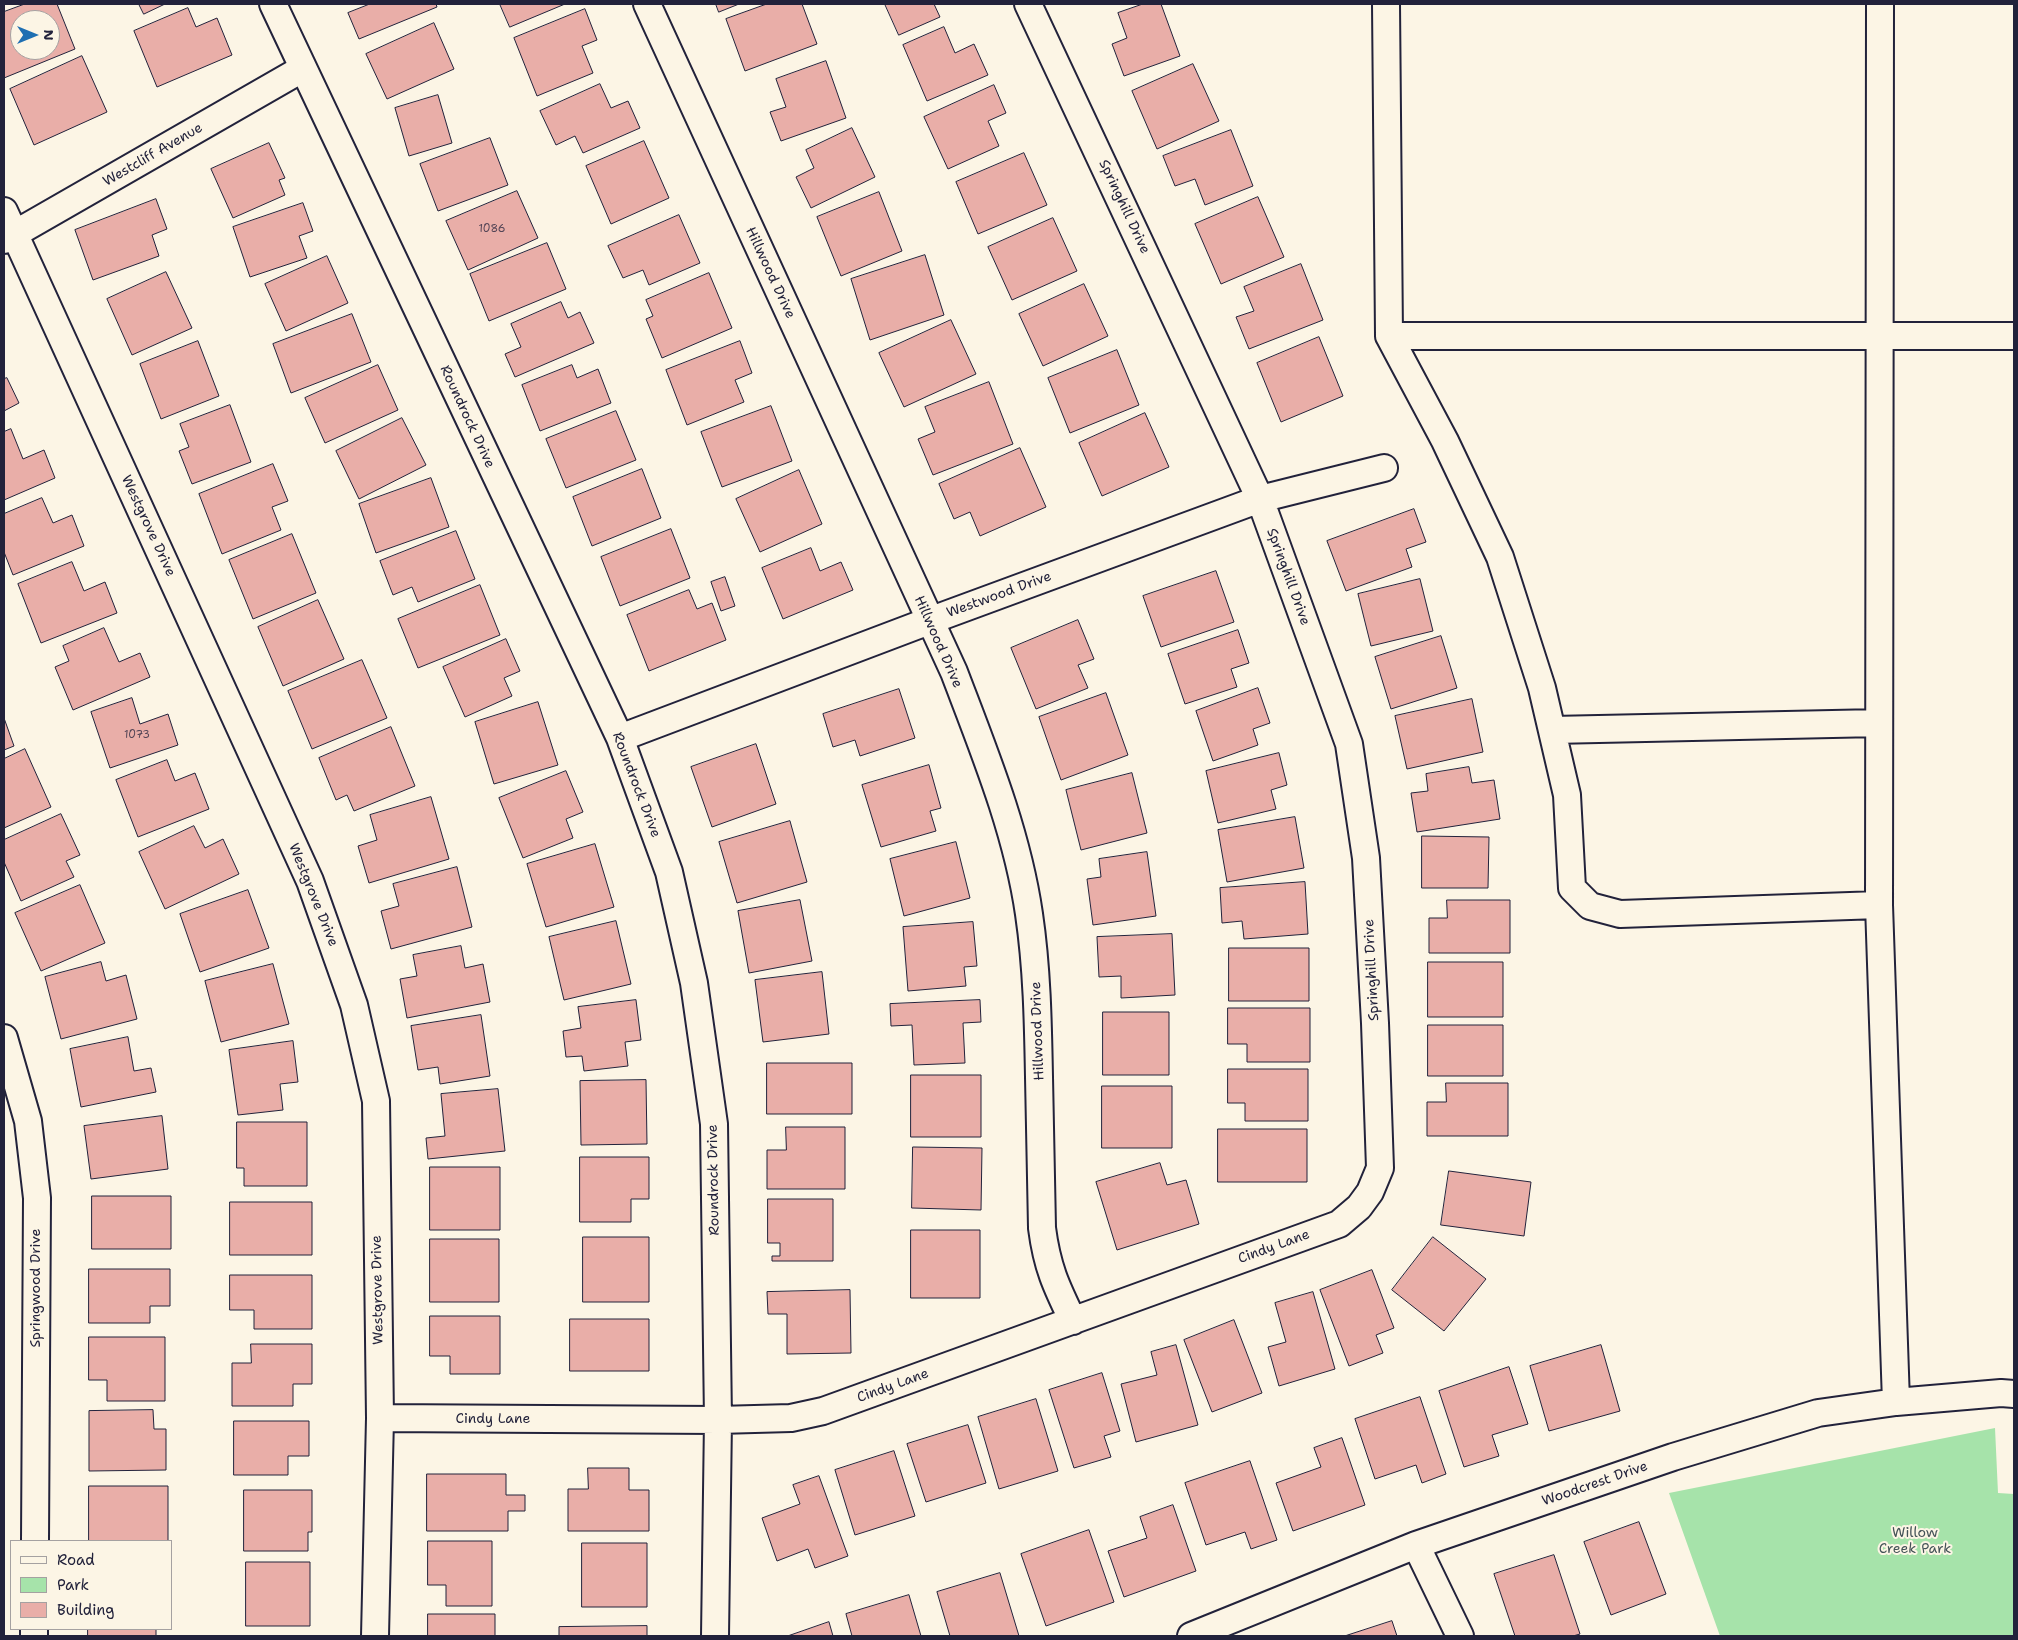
<!DOCTYPE html>
<html>
<head>
<meta charset="utf-8">
<style>
	body { margin:0 }
	#map { position:relative; width:2018px; height:1640px; overflow:hidden; background:#fcf5e5; font-family:"Shantell Sans",sans-serif }
	canvas { display:block }
	.frame { position:absolute; inset:0; border:5px solid #22223b; pointer-events:none }
	.legend { position:absolute; left:10px; top:1540px; width:162px; height:90px; box-sizing:border-box; background:#fcf5e5; border:1px solid #a5a1a1; margin:0; padding:6px 9px; list-style:none; font-size:15px; color:#22223b }
	.legend li { display:flex; align-items:center; gap:10px; height:25px }
	.legend b { width:25px; border:1px solid #a5a1a1 }
	.north { position:absolute; left:10px; top:10px; width:50px; height:50px; box-sizing:border-box; background:#fcf5e5; border:1px solid #a5a1a1; border-radius:50%; rotate:90deg; font-size:14px; font-weight:700; line-height:20px; text-align:center; color:#22223b }
	.north::after { content:''; display:block; margin:auto; width:18px; height:22px; background:#1f6fb2; clip-path:polygon(50% 0,100% 100%,50% 72%,0 100%) }
</style>
</head>
<body>
<div id="map">
<canvas width="2018" height="1640"></canvas>
<div class="frame"></div>
<ul class="legend">
<li><b style="height:6px;background:#fcf5e5"></b>Road</li>
<li><b style="height:14px;background:#a6e3aa"></b>Park</li>
<li><b style="height:14px;background:#e9aea8"></b>Building</li>
</ul>
<div class="north">N</div>
</div>
<script>
const ctx = document.querySelector('canvas').getContext('2d');
ctx.lineJoin = 'round';
function paint(path, color) { ctx.fillStyle = color; ctx.fill(path, 'evenodd'); }
function stroke(path, color, width, dash) { ctx.strokeStyle = color; ctx.lineWidth = width; ctx.lineCap = dash ? 'butt' : 'round'; ctx.setLineDash(dash || []); ctx.stroke(path); }
function drawText(font, color, halo, rows, align = 'center') {
  ctx.font = font + ' "Shantell Sans",sans-serif'; ctx.lineWidth = 4; ctx.setLineDash([]); ctx.textBaseline = 'middle'; ctx.strokeStyle = halo; ctx.fillStyle = color; for (const [text, x, y, turn = 0] of rows) {
    ctx.save(); ctx.translate(x, y); ctx.rotate((+turn || 0) * Math.PI / 180); ctx.textAlign = isNaN(turn) ? turn : align; if (halo) ctx.strokeText(text, 0, 0); ctx.fillText(text, 0, 0); ctx.restore();
  }
}
const green = new Path2D(`
	M 1995,1428 L 1998,1493 L 2014,1494 L 2014,1636 L 1720,1636 L 1669,1493 Z`);
const building = new Path2D(`
	M 25,4 L 57,4 L 75,49 L 4,78 L 4,12 ZM 20,20 L 50,20 L 50,50 L 20,50 Z
	M 139,4 L 165,4 L 144,14 Z
	M 370,4 L 436,4 L 437,7 L 359,39 L 348,13 Z
	M 500,4 L 565,4 L 510,27 Z
	M 716,4 L 739,4 L 719,12 Z
	M 767,4 L 802,4 L 817,44 L 745,71 L 726,19 Z
	M 885,4 L 934,4 L 940,17 L 899,35 Z
	M 1143,4 L 1161,4 L 1180,56 L 1124,76 L 1112,44 L 1127,38 L 1118,13 Z
	M 188,8 L 196,27 L 217,18 L 232,55 L 157,87 L 134,31 Z
	M 585,9 L 597,40 L 582,46 L 593,73 L 537,96 L 514,38 Z
	M 434,23 L 454,69 L 387,99 L 366,54 Z
	M 944,27 L 955,53 L 974,44 L 988,75 L 927,101 L 903,45 Z
	M 82,56 L 107,112 L 34,145 L 10,89 Z
	M 826,61 L 846,118 L 781,141 L 770,112 L 786,107 L 776,79 Z
	M 1193,64 L 1219,121 L 1157,149 L 1132,91 Z
	M 600,84 L 611,108 L 628,101 L 640,128 L 583,153 L 575,136 L 556,145 L 540,111 Z
	M 994,85 L 1006,113 L 988,121 L 999,146 L 948,169 L 924,117 Z
	M 438,95 L 452,143 L 409,156 L 395,108 Z
	M 852,128 L 875,177 L 811,208 L 796,177 L 814,168 L 806,150 Z
	M 1231,130 L 1253,186 L 1205,205 L 1195,179 L 1175,186 L 1163,156 Z
	M 490,138 L 508,185 L 438,211 L 420,164 Z
	M 644,141 L 669,198 L 611,224 L 586,166 Z
	M 269,143 L 285,178 L 279,180 L 285,195 L 233,218 L 211,169 Z
	M 1024,153 L 1047,205 L 978,234 L 956,182 Z
	M 517,191 L 538,238 L 468,270 L 446,221 Z
	M 879,192 L 902,251 L 841,276 L 817,217 Z
	M 1258,197 L 1284,257 L 1221,284 L 1195,224 Z
	M 156,199 L 167,229 L 152,235 L 159,256 L 93,280 L 75,230 Z
	M 303,203 L 313,231 L 299,236 L 307,258 L 250,277 L 233,227 Z
	M 679,215 L 700,263 L 649,285 L 643,270 L 623,278 L 608,246 Z
	M 1053,218 L 1077,271 L 1012,300 L 988,247 Z
	M 547,243 L 566,289 L 489,321 L 470,274 Z
	M 925,255 L 944,315 L 870,340 L 851,279 Z
	M 327,256 L 348,303 L 286,331 L 265,284 Z
	M 1301,264 L 1323,320 L 1249,349 L 1236,317 L 1254,311 L 1244,287 Z
	M 166,272 L 192,328 L 132,355 L 107,299 Z
	M 709,273 L 732,328 L 662,358 L 646,319 L 653,316 L 646,300 Z
	M 1084,284 L 1108,336 L 1043,366 L 1019,314 Z
	M 561,302 L 568,318 L 580,312 L 594,343 L 515,377 L 505,354 L 521,347 L 511,324 Z
	M 352,314 L 371,362 L 291,393 L 273,344 Z
	M 951,320 L 976,374 L 904,407 L 879,353 Z
	M 1319,337 L 1343,396 L 1281,422 L 1257,363 Z
	M 198,341 L 219,396 L 161,419 L 140,364 Z
	M 740,341 L 752,373 L 735,380 L 744,402 L 687,425 L 666,370 Z
	M 1117,350 L 1139,405 L 1070,433 L 1048,378 Z
	M 378,365 L 398,410 L 325,443 L 305,398 Z
	M 572,365 L 577,378 L 598,369 L 611,403 L 540,431 L 522,385 Z
	M 7,378 L 19,403 L 4,411 L 4,379 Z
	M 989,382 L 1013,444 L 933,475 L 918,439 L 935,432 L 925,407 Z
	M 230,405 L 251,462 L 192,484 L 179,451 L 189,447 L 180,424 Z
	M 771,406 L 792,461 L 722,487 L 701,432 Z
	M 616,411 L 636,460 L 566,488 L 546,439 Z
	M 1145,413 L 1169,467 L 1102,496 L 1079,443 Z
	M 402,418 L 426,465 L 359,499 L 336,451 Z
	M 11,429 L 23,459 L 44,450 L 55,478 L 4,500 L 4,432 Z
	M 1020,448 L 1046,507 L 980,536 L 970,512 L 954,519 L 939,484 Z
	M 273,464 L 288,501 L 272,507 L 281,530 L 222,554 L 199,494 Z
	M 642,469 L 661,518 L 592,546 L 573,497 Z
	M 799,470 L 822,524 L 760,552 L 736,499 Z
	M 431,478 L 449,527 L 376,553 L 359,504 Z
	M 42,498 L 53,523 L 72,515 L 84,546 L 13,575 L 4,552 L 4,514 Z
	M 1414,509 L 1426,542 L 1406,549 L 1412,567 L 1346,591 L 1327,541 Z
	M 671,529 L 690,578 L 620,606 L 601,557 Z
	M 456,531 L 475,579 L 418,602 L 412,587 L 393,595 L 380,561 Z
	M 292,534 L 316,593 L 253,619 L 229,560 Z
	M 811,548 L 820,571 L 841,562 L 853,590 L 783,619 L 762,568 Z
	M 72,562 L 84,591 L 105,582 L 117,613 L 41,643 L 18,584 Z
	M 1216,571 L 1234,622 L 1161,647 L 1143,596 Z
	M 725,577 L 735,606 L 721,611 L 711,582 Z
	M 1420,579 L 1433,631 L 1371,646 L 1358,594 Z
	M 480,585 L 500,635 L 418,668 L 398,619 Z
	M 689,590 L 697,609 L 712,603 L 726,640 L 649,671 L 627,615 Z
	M 318,600 L 344,659 L 283,686 L 258,627 Z
	M 1078,620 L 1094,659 L 1078,665 L 1088,688 L 1036,709 L 1011,648 Z
	M 104,628 L 119,662 L 140,653 L 150,677 L 73,710 L 55,667 L 69,661 L 63,646 Z
	M 1238,630 L 1249,663 L 1231,669 L 1237,687 L 1185,704 L 1168,654 Z
	M 1441,636 L 1457,688 L 1391,709 L 1375,657 Z
	M 506,639 L 520,671 L 504,678 L 512,696 L 465,717 L 443,667 Z
	M 362,660 L 387,718 L 312,749 L 288,691 Z
	M 1258,688 L 1270,723 L 1253,729 L 1258,745 L 1213,761 L 1196,711 Z
	M 899,689 L 915,738 L 860,756 L 855,740 L 833,747 L 823,714 Z
	M 1106,693 L 1128,755 L 1061,780 L 1039,717 Z
	M 132,698 L 140,724 L 168,714 L 178,745 L 110,768 L 91,712 Z
	M 1472,699 L 1483,752 L 1407,769 L 1395,716 Z
	M 538,702 L 558,765 L 494,784 L 475,722 Z
	M 4,718 L 14,746 L 4,750 Z
	M 391,727 L 415,786 L 354,811 L 347,795 L 336,800 L 319,758 Z
	M 756,744 L 776,804 L 712,827 L 691,767 Z
	M 25,749 L 51,807 L 4,828 L 4,759 Z
	M 1279,753 L 1287,785 L 1271,790 L 1276,809 L 1218,823 L 1206,771 Z
	M 167,760 L 175,781 L 195,773 L 209,809 L 138,837 L 116,780 Z
	M 929,765 L 941,808 L 930,811 L 936,831 L 881,847 L 862,785 Z
	M 1469,767 L 1472,783 L 1494,780 L 1500,819 L 1417,832 L 1411,793 L 1428,791 L 1426,774 Z
	M 566,771 L 583,812 L 566,819 L 573,838 L 523,858 L 499,798 Z
	M 1132,773 L 1147,833 L 1081,850 L 1066,790 Z
	M 431,797 L 449,859 L 369,883 L 358,846 L 377,840 L 370,815 Z
	M 61,814 L 80,855 L 66,861 L 74,877 L 21,901 L 4,862 L 4,840 Z
	M 1295,817 L 1304,868 L 1227,882 L 1218,830 Z
	M 790,821 L 807,882 L 737,903 L 719,842 Z
	M 194,826 L 205,848 L 223,839 L 239,874 L 165,909 L 139,852 Z
	M 1422,836 L 1489,837 L 1488,888 L 1422,888 Z
	M 956,842 L 970,898 L 904,916 L 890,859 Z
	M 595,844 L 614,907 L 546,927 L 527,864 Z
	M 1147,852 L 1156,916 L 1093,925 L 1087,879 L 1101,877 L 1099,859 Z
	M 457,867 L 472,927 L 391,949 L 381,911 L 399,906 L 393,884 Z
	M 1305,882 L 1308,934 L 1244,939 L 1242,921 L 1222,923 L 1220,888 Z
	M 80,885 L 105,943 L 41,971 L 15,913 Z
	M 248,890 L 269,948 L 200,972 L 180,914 Z
	M 800,900 L 812,961 L 749,973 L 738,911 Z
	M 1447,900 L 1510,900 L 1510,953 L 1429,953 L 1429,918 L 1447,918 Z
	M 616,921 L 631,984 L 564,1000 L 549,937 Z
	M 973,922 L 977,966 L 964,967 L 966,986 L 908,991 L 903,927 Z
	M 1172,934 L 1175,995 L 1121,998 L 1121,976 L 1099,977 L 1097,937 Z
	M 461,946 L 465,968 L 483,964 L 490,1002 L 407,1018 L 400,979 L 417,976 L 413,955 Z
	M 1229,948 L 1309,948 L 1309,1001 L 1229,1001 Z
	M 101,962 L 106,981 L 126,975 L 137,1019 L 61,1039 L 45,977 Z
	M 1428,962 L 1503,962 L 1503,1017 L 1428,1017 Z
	M 273,964 L 289,1024 L 221,1042 L 205,981 Z
	M 822,972 L 829,1034 L 763,1042 L 755,980 Z
	M 636,1000 L 641,1040 L 625,1042 L 628,1066 L 584,1071 L 582,1056 L 566,1057 L 563,1031 L 581,1028 L 578,1007 Z
	M 980,1000 L 981,1022 L 963,1023 L 965,1063 L 914,1065 L 912,1025 L 891,1026 L 890,1004 Z
	M 1228,1008 L 1310,1008 L 1310,1062 L 1247,1062 L 1247,1044 L 1228,1044 Z
	M 1103,1012 L 1169,1012 L 1169,1075 L 1103,1075 Z
	M 481,1015 L 490,1076 L 440,1084 L 438,1067 L 418,1070 L 411,1026 Z
	M 1428,1025 L 1503,1025 L 1503,1076 L 1428,1076 Z
	M 128,1037 L 134,1071 L 151,1068 L 156,1092 L 81,1107 L 70,1049 Z
	M 293,1041 L 298,1082 L 280,1084 L 283,1110 L 238,1115 L 229,1050 Z
	M 767,1063 L 852,1063 L 852,1114 L 767,1114 Z
	M 1228,1069 L 1308,1069 L 1308,1121 L 1245,1121 L 1245,1103 L 1228,1103 Z
	M 911,1075 L 981,1075 L 981,1137 L 911,1137 Z
	M 646,1080 L 647,1144 L 581,1145 L 580,1081 Z
	M 1446,1083 L 1508,1083 L 1508,1136 L 1427,1136 L 1427,1102 L 1446,1102 Z
	M 1102,1086 L 1172,1086 L 1172,1148 L 1102,1148 Z
	M 498,1089 L 505,1151 L 428,1159 L 426,1138 L 445,1136 L 441,1094 Z
	M 162,1116 L 168,1169 L 91,1179 L 84,1126 Z
	M 237,1122 L 307,1122 L 307,1186 L 244,1186 L 244,1168 L 237,1168 Z
	M 786,1127 L 845,1127 L 845,1189 L 767,1189 L 767,1150 L 786,1150 Z
	M 1218,1129 L 1307,1129 L 1307,1182 L 1218,1182 Z
	M 913,1147 L 982,1148 L 981,1210 L 912,1208 Z
	M 580,1157 L 649,1157 L 649,1199 L 631,1199 L 631,1222 L 580,1222 Z
	M 1160,1163 L 1167,1185 L 1186,1180 L 1199,1224 L 1117,1250 L 1096,1182 Z
	M 430,1167 L 500,1167 L 500,1230 L 430,1230 Z
	M 1449,1171 L 1531,1182 L 1524,1236 L 1441,1225 Z
	M 92,1196 L 171,1196 L 171,1249 L 92,1249 Z
	M 768,1199 L 833,1199 L 833,1261 L 772,1261 L 772,1256 L 780,1256 L 780,1243 L 768,1243 Z
	M 230,1202 L 312,1202 L 312,1255 L 230,1255 Z
	M 911,1230 L 980,1230 L 980,1298 L 911,1298 Z
	M 583,1237 L 649,1237 L 649,1302 L 583,1302 Z
	M 1433,1237 L 1486,1279 L 1444,1331 L 1392,1290 Z
	M 430,1239 L 499,1239 L 499,1302 L 430,1302 Z
	M 89,1269 L 170,1269 L 170,1306 L 150,1306 L 150,1323 L 89,1323 Z
	M 1372,1270 L 1394,1328 L 1376,1335 L 1383,1353 L 1349,1366 L 1320,1290 Z
	M 230,1275 L 312,1275 L 312,1329 L 254,1329 L 254,1310 L 230,1310 Z
	M 850,1290 L 851,1353 L 787,1354 L 787,1314 L 768,1314 L 767,1292 Z
	M 1313,1292 L 1335,1369 L 1279,1386 L 1268,1347 L 1286,1342 L 1275,1303 Z
	M 430,1316 L 500,1316 L 500,1374 L 450,1374 L 450,1356 L 430,1356 Z
	M 570,1319 L 649,1319 L 649,1371 L 570,1371 Z
	M 1234,1320 L 1262,1393 L 1212,1412 L 1184,1340 Z
	M 89,1337 L 165,1337 L 165,1401 L 107,1401 L 107,1380 L 89,1380 Z
	M 251,1344 L 312,1344 L 312,1384 L 293,1384 L 293,1406 L 232,1406 L 232,1363 L 251,1363 Z
	M 1176,1345 L 1198,1425 L 1136,1442 L 1121,1384 L 1157,1375 L 1151,1352 Z
	M 1601,1345 L 1620,1411 L 1549,1431 L 1530,1366 Z
	M 1509,1367 L 1528,1424 L 1492,1435 L 1499,1456 L 1464,1467 L 1439,1391 Z
	M 1102,1373 L 1120,1431 L 1104,1436 L 1111,1457 L 1074,1468 L 1049,1390 Z
	M 1420,1397 L 1446,1474 L 1422,1483 L 1416,1465 L 1375,1479 L 1355,1419 Z
	M 1036,1399 L 1058,1471 L 999,1489 L 978,1417 Z
	M 153,1410 L 154,1429 L 166,1429 L 166,1470 L 89,1471 L 89,1411 Z
	M 234,1421 L 309,1421 L 309,1456 L 288,1456 L 288,1475 L 234,1475 Z
	M 968,1425 L 986,1483 L 926,1502 L 907,1444 Z
	M 1342,1438 L 1365,1505 L 1293,1531 L 1276,1483 L 1321,1467 L 1314,1448 Z
	M 894,1451 L 915,1516 L 855,1535 L 835,1470 Z
	M 1250,1461 L 1277,1540 L 1251,1549 L 1245,1532 L 1206,1545 L 1185,1483 Z
	M 588,1468 L 629,1468 L 629,1490 L 649,1490 L 649,1531 L 568,1531 L 568,1489 L 588,1489 Z
	M 427,1474 L 506,1474 L 506,1495 L 525,1495 L 525,1511 L 508,1511 L 508,1531 L 427,1531 Z
	M 819,1476 L 848,1556 L 815,1568 L 808,1549 L 777,1561 L 762,1518 L 800,1504 L 793,1485 Z
	M 89,1486 L 168,1486 L 168,1541 L 89,1541 Z
	M 244,1490 L 312,1490 L 312,1532 L 308,1532 L 308,1551 L 244,1551 Z
	M 1173,1505 L 1196,1571 L 1124,1597 L 1108,1551 L 1147,1538 L 1140,1517 Z
	M 1639,1522 L 1666,1594 L 1611,1615 L 1584,1542 Z
	M 1089,1530 L 1114,1602 L 1046,1626 L 1021,1554 Z
	M 428,1541 L 492,1541 L 492,1606 L 446,1606 L 446,1585 L 428,1585 Z
	M 582,1543 L 647,1543 L 647,1607 L 582,1607 Z
	M 1554,1555 L 1580,1634 L 1573,1636 L 1515,1636 L 1494,1574 Z
	M 246,1562 L 310,1562 L 310,1626 L 246,1626 Z
	M 1000,1573 L 1019,1636 L 950,1636 L 937,1592 Z
	M 909,1595 L 921,1636 L 852,1636 L 846,1614 Z
	M 428,1614 L 495,1614 L 495,1636 L 428,1636 Z
	M 1392,1621 L 1397,1636 L 1345,1636 Z
	M 829,1622 L 833,1636 L 788,1636 Z
	M 647,1626 L 647,1636 L 559,1636 L 559,1627 Z
	M 88,1629 L 156,1629 L 156,1636 L 88,1636 Z`);
const street = new Path2D(`
	M 273,4 L 620,738 L 669,872 L 694,983 L 714,1124 L 718,1420 L 715,1636
	M 647,4 L 954,672 C 984,751 1017,831 1029,914 C 1037,968 1038,1022 1039,1077 C 1040,1127 1041,1178 1042,1228 C 1047,1267 1056,1286 1073,1321
	M 1386,4 L 1389,336 L 2014,336
	M 1880,4 L 1879,905 L 1896,1402
	M 4,211 L 310,881 L 354,1005 L 376,1101 L 380,1418 L 375,1636
	M 4,240 L 302,69
	M 1389,336 L 1445,441 L 1500,557 L 1542,688 L 1567,795 L 1572,888 L 1590,906 L 1620,914 L 1879,905
	M 1552,730 L 1879,723
	M 620,738 L 929,621 L 1260,499 L 1384,468
	M 4,1038 L 28,1121 L 37,1198 L 35,1541
	M 380,1418 L 718,1420 L 791,1418 L 823,1411 L 1339,1224 L 1359,1207 L 1370,1192 L 1380,1168 L 1375,1023 L 1366,858 L 1349,744 L 1260,499 L 1028,4
	M 1416,1545 L 1460,1636
	M 34,1636 L 34,1629
	M 1191,1636 L 1416,1545 L 1673,1457 L 1818,1413 L 1896,1402 L 2001,1393 L 2014,1394`);
const numberNames = [
	["1086",492,229],
	["1073",137,735]
];
const streetNames = [
	["Westcliff Avenue",153,155,-30],
	["Springhill Drive",1124,207,65],
	["Hillwood Drive",770,273,65],
	["Roundrock Drive",467,417,65],
	["Westgrove Drive",148,526,65],
	["Springhill Drive",1288,577,70],
	["Westwood Drive",999,595,-20],
	["Hillwood Drive",938,642,66],
	["Roundrock Drive",636,785,69],
	["Westgrove Drive",313,895,68],
	["Springhill Drive",1372,970,-93],
	["Hillwood Drive",1038,1031,-92],
	["Roundrock Drive",714,1180,-91],
	["Cindy Lane",1274,1247,-20],
	["Springwood Drive",36,1288,-90],
	["Westgrove Drive",378,1290,-91],
	["Cindy Lane",893,1386,-20],
	["Cindy Lane",493,1419],
	["Woodcrest Drive",1595,1484,-19]
];
const parkNames = [
	["Willow",1915,1533],
	["Creek Park",1915,1549]
];
paint(green, '#a6e3aa');
paint(building, '#e9aea8');
stroke(building, '#22223b', 1);
stroke(street, '#22223b', 30);
stroke(street, '#fcf5e5', 26);
drawText('11px', '#544556', null, numberNames);
drawText('14px', '#22223b', '#fcf5e5', streetNames);
drawText('14px', '#435257', '#fcf5e5', parkNames);
</script>
</body>
</html>
